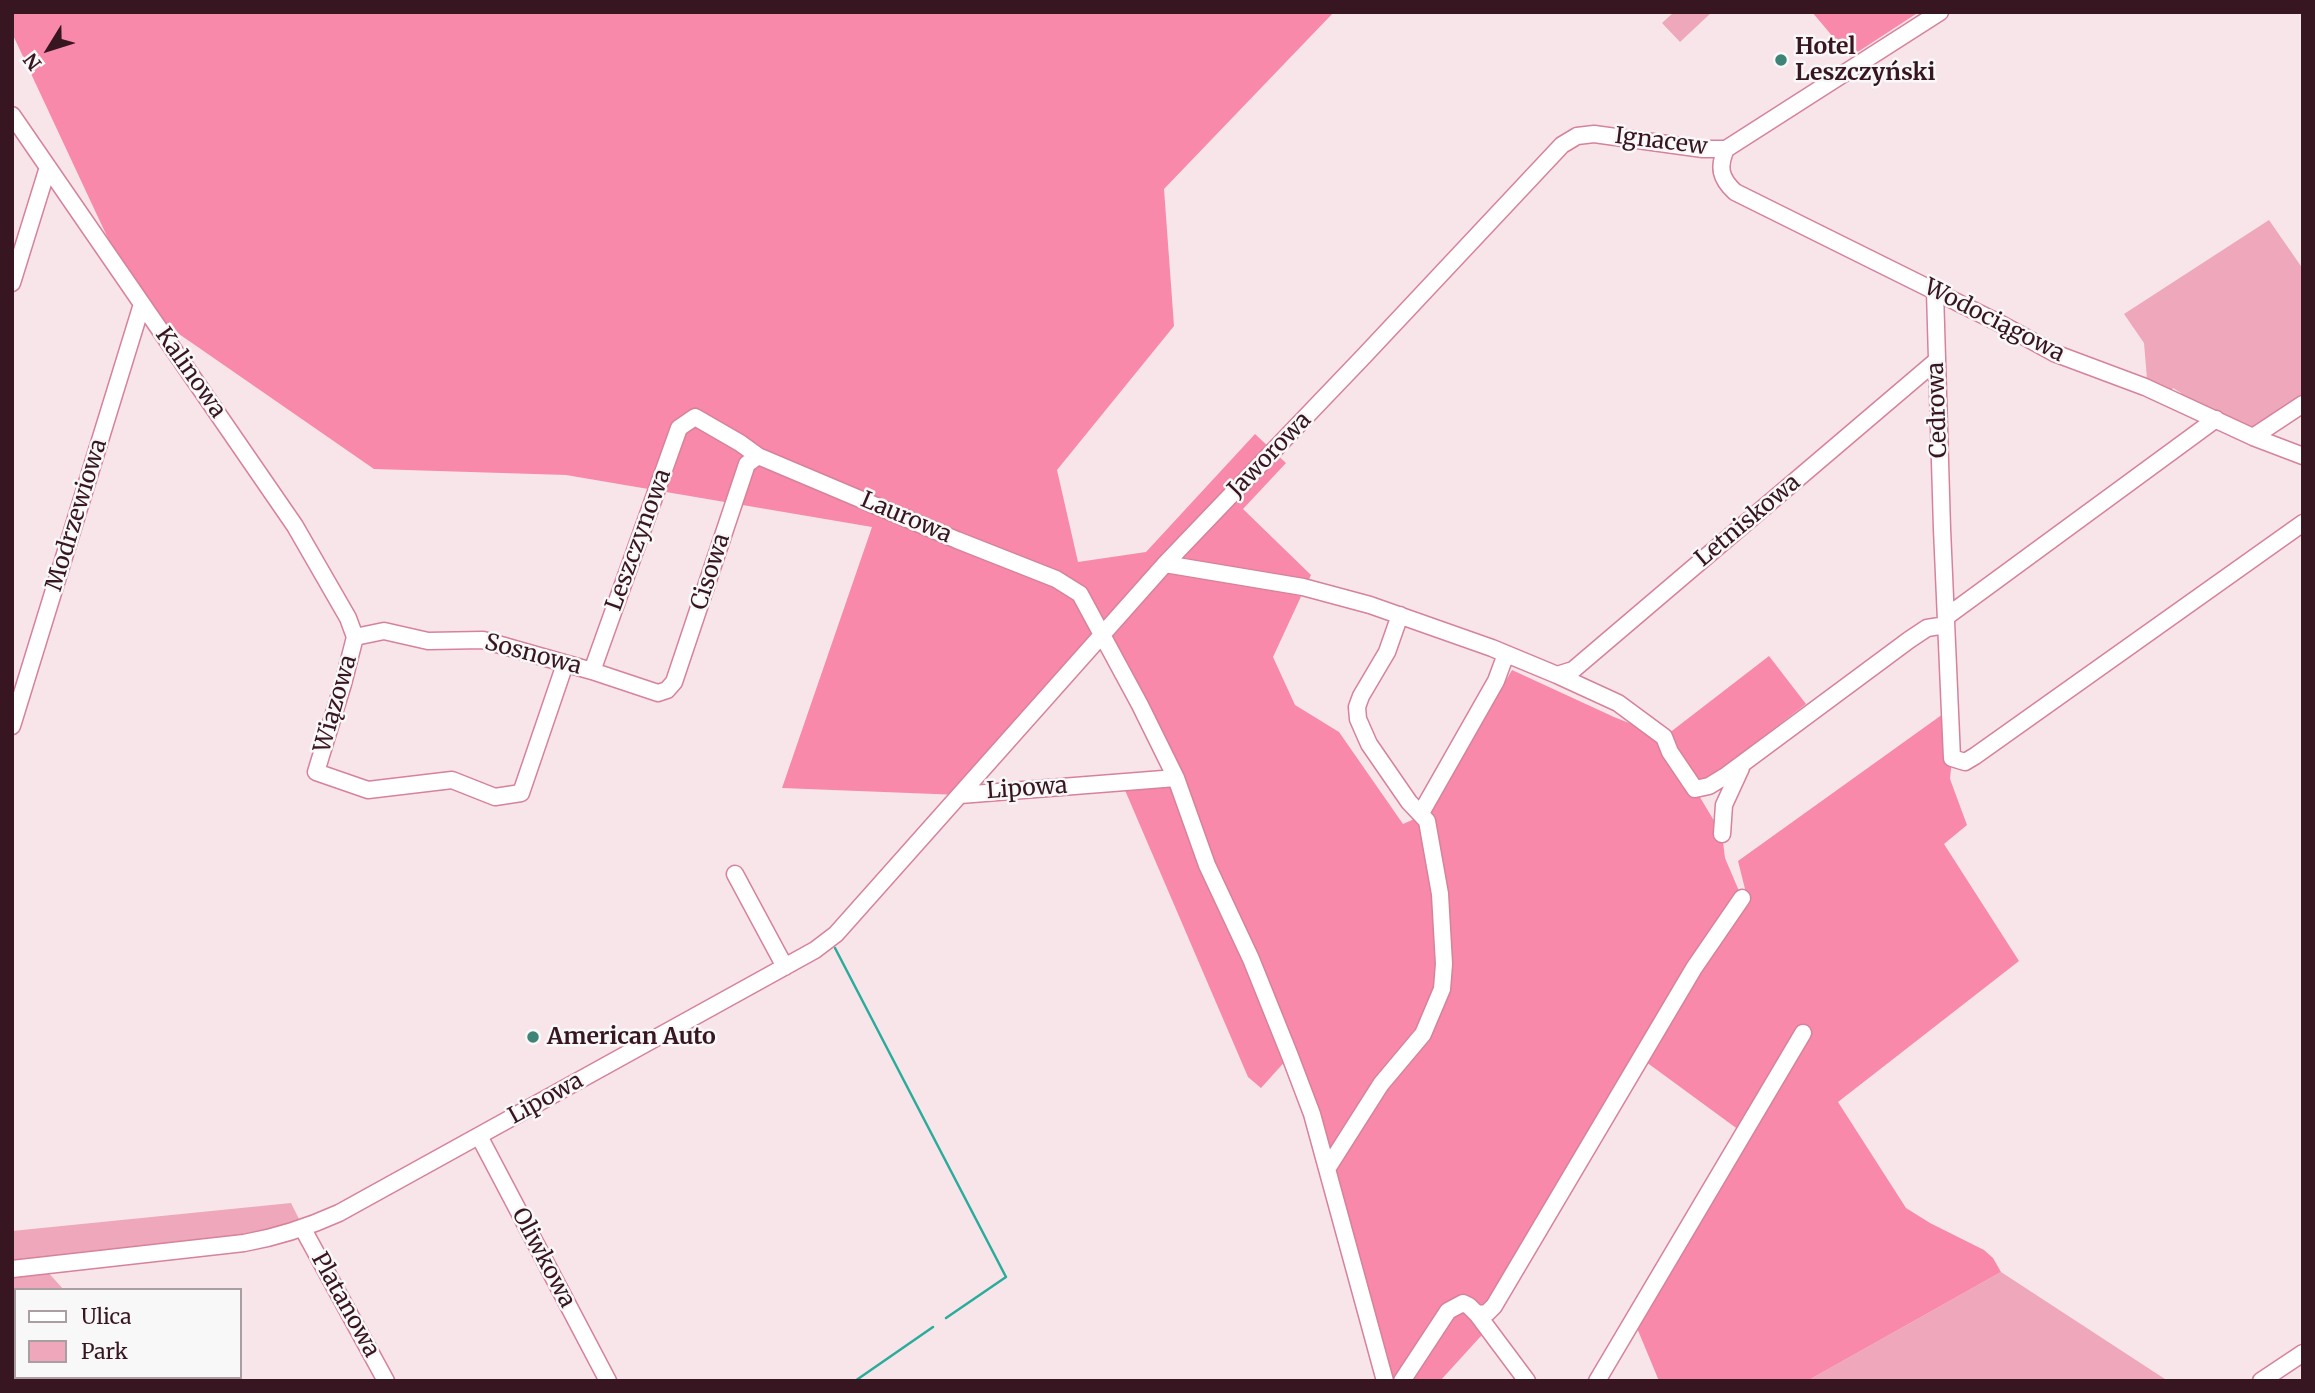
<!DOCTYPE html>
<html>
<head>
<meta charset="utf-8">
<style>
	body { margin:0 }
	#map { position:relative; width:2315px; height:1393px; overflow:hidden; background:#f8e5ea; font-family:Merriweather,serif }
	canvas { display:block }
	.frame { position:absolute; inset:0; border:14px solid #371621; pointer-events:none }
	.legend { position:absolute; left:14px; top:1288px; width:228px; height:91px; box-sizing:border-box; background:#f8f8f8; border:2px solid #ab9ea2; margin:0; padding:9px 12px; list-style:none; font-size:21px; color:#371621 }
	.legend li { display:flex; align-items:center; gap:14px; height:35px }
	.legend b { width:35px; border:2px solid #ab9ea2 }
	.north { position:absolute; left:14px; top:14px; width:70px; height:70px; -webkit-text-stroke:5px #f8f8f8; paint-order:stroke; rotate:232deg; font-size:19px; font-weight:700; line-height:28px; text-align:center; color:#371621 }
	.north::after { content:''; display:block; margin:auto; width:24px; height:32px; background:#371621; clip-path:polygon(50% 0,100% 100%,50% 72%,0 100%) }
</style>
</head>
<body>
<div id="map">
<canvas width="2315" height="1393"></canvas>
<div class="frame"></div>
<ul class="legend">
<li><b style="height:9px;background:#fff"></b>Ulica</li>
<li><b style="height:19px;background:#efa7bb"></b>Park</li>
</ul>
<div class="north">N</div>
</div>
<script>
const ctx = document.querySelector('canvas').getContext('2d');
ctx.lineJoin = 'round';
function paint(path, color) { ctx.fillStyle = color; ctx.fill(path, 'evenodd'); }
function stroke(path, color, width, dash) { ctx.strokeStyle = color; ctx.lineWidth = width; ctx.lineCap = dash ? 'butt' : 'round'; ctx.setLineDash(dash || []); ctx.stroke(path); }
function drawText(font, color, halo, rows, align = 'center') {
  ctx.font = font + ' Merriweather,serif'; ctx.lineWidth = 5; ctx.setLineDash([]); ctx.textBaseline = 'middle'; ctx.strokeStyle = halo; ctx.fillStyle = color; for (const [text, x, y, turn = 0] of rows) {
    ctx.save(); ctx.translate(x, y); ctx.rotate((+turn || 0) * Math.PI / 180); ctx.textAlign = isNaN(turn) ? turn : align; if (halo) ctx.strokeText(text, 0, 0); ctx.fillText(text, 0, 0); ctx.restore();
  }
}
const green = new Path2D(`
	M 1674,12 L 1712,12 L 1680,42 L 1662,23 Z
	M 2269,220 L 2303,269 L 2303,400 L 2256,431 L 2182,396 L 2181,393 L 2173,388 L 2171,391 L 2147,379 L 2144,343 L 2124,314 Z
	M 291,1203 L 300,1221 L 300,1229 L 12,1261 L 12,1231 Z
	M 45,1269 L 64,1290 L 16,1290 L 16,1303 L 12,1299 L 12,1273 Z
	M 2001,1272 L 2168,1381 L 1807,1381 Z`);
const forest = new Path2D(`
	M 12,12 L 1334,12 L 1164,189 L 1174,326 L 1057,470 L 1078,562 L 1146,552 L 1255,434 L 1286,463 L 1243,509 L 1311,575 L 1273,657 L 1295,705 L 1339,732 L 1403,824 L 1428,813 L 1512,670 L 1614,717 L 1664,737 L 1769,656 L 1806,704 L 1695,789 L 1722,834 L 1725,858 L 1742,898 L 1747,897 L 1738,861 L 1950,709 L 1952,758 L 1950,779 L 1967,825 L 1944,844 L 2019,961 L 1838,1102 L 1906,1208 L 1930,1223 L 1984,1250 L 1993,1258 L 2001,1272 L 1807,1381 L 1659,1381 L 1637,1328 L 1743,1133 L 1642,1059 L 1481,1336 L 1440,1381 L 1390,1381 L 1289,1057 L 1261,1088 L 1248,1077 L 1121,781 L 1175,778 L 1102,634 L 960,795 L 782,788 L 872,527 L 566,475 L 374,469 L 140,307 L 12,33 Z
	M 1812,12 L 1919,12 L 1850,57 Z`);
const stream = new Path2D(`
	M 835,948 L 1006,1277 L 946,1318
	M 12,1321 L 16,1325
	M 70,1377 L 75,1381
	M 855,1381 L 933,1327`);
const minor = new Path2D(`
	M 12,115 L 295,526 L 348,618 L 355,637
	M 1726,149 C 1718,167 1720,178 1735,192 L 2003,325 L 2054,353 L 2145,387 L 2253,437 L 2303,456
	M 12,283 L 48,167
	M 1935,291 L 1942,529 L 1952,758 L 1965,762 L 1975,756 L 2303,523
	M 2253,437 L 2303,404
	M 1165,564 L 1303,587 L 1370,605 L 1492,648 L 1557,675 L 1618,703 L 1664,737 L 1670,752 L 1695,789 L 1709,786 L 1727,775 L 1909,640 L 1927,628 L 1946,625
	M 1946,617 L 2216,419
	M 355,637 L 384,631 L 428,641 L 483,640 L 592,671 L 658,693 L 667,690 L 674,682 L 747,464 L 758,456
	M 355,637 L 343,684 L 316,772 L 368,790 L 452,780 L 495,797 L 521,793 L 565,664
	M 592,671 L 679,428 L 695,417 L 740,443 L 758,456 L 957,540 L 1056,579 L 1080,594 L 1140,705 L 1176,778 L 1207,865 L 1251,959 L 1290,1056 L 1312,1114 L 1385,1381
	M 1557,675 L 1573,670 L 1936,361
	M 12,726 L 142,304
	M 960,795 L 1176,778
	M 1421,813 L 1496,681 L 1506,654
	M 1722,834 L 1724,805 L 1741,768
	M 735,874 L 785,967
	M 479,1136 L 608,1381
	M 1327,1169 L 1381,1084 L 1423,1034 L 1442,989 L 1444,964 L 1440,894 L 1427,821 L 1409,802 L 1369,744 L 1358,719 L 1357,707 L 1361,696 L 1387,652 L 1400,615
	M 303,1229 L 386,1381
	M 12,1269 L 244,1243 C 278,1237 308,1227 339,1213 L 815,950 L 836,934 L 1165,564 L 1364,356 L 1562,145 L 1577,136 L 1594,134 L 1703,149 L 1726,149 L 1940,12
	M 1477,1314 L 1527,1381
	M 1402,1381 L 1448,1311 L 1463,1303 L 1469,1306 L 1477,1314 L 1487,1313 L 1494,1306 L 1694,968 L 1742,898
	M 1597,1381 L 1803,1033
	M 2261,1381 L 2303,1353`);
const markers = [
	[1781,60,7,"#3e8377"],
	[533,1037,7,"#3e8377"]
];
const poiNames = [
	["Hotel",1795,47],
	["Leszczyński",1795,73],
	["American Auto",547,1037]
];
const streetNames = [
	["Ignacew",1661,142,7],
	["Wodociągowa",1994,321,27],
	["Kalinowa",190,373,55],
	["Cedrowa",1938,410,-92],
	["Jaworowa",1270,455,-46],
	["Modrzewiowa",77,515,-73],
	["Laurowa",906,518,23],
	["Letniskowa",1748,521,-40],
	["Leszczynowa",639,540,-70],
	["Cisowa",711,572,-72],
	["Sosnowa",533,655,15],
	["Wiązowa",336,704,-74],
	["Lipowa",1027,789,-4],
	["Lipowa",546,1099,-29],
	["Oliwkowa",543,1258,62],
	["Platanowa",345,1305,61]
];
paint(green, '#efa7bb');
paint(forest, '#f889ab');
stroke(stream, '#2aac9a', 2.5);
stroke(minor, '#d7829b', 19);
stroke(minor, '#fff', 16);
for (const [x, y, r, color] of markers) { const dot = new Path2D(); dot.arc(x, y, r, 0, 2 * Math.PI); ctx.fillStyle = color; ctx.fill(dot); stroke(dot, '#f8f8f8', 2.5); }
drawText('bold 23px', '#371621', '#f8f8f8', poiNames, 'left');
drawText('23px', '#371621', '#f8f8f8', streetNames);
</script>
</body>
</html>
